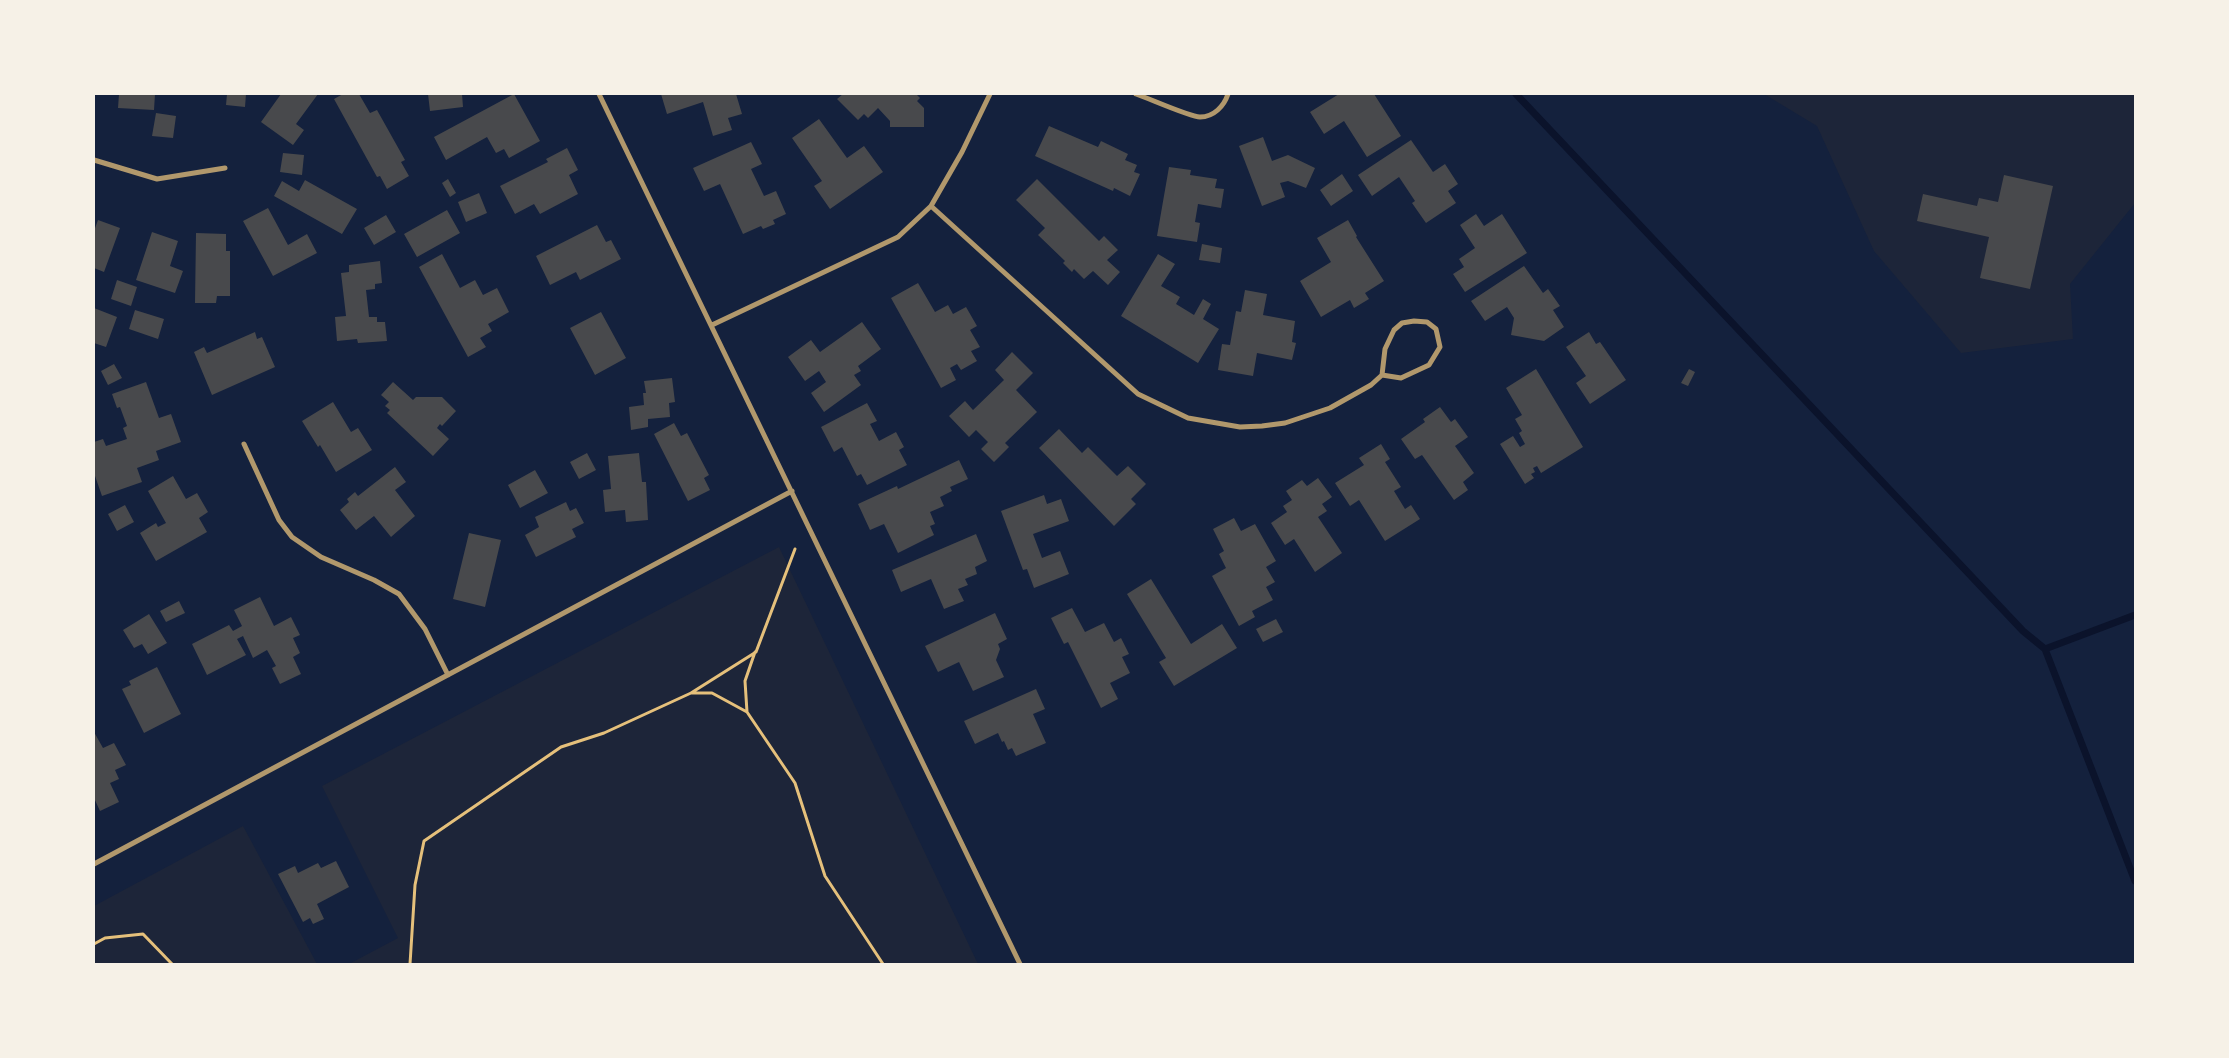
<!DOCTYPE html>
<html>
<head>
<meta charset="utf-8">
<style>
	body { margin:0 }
	#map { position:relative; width:2229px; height:1058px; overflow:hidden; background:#14213d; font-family:Signika,sans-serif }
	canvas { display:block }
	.frame { position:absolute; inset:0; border:95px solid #f6f1e7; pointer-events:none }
</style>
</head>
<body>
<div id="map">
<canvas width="2229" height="1058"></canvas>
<div class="frame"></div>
</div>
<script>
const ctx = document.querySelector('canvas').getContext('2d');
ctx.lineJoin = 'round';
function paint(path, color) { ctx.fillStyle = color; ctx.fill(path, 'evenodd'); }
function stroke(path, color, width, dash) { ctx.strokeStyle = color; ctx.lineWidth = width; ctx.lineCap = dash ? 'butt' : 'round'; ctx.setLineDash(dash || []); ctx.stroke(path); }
const green = new Path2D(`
	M 1764,94 L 2135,94 L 2135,203 L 2070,284 L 2073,339 L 1961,353 L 1874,251 L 1817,126 Z
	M 779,547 L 978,964 L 349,964 L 398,938 L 322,786 Z
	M 243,826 L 317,964 L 94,964 L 94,906 Z`);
const stream = new Path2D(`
	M 1516,94 L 2023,631 L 2045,649 L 2135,615
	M 2045,649 L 2135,881`);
const building = new Path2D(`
	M 119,94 L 155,94 L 154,110 L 118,108 Z
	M 227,94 L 246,94 L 245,107 L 226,105 Z
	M 281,94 L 318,94 L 296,124 L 304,130 L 293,145 L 261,122 Z
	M 343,94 L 359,94 L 370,113 L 377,110 L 405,160 L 401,162 L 409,176 L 387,189 L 380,176 L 377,177 L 334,99 Z
	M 428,94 L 462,94 L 463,107 L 430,111 Z
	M 514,94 L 540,141 L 509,158 L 504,149 L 496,153 L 487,137 L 446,160 L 434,137 Z
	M 661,94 L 736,94 L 742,114 L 728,118 L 732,130 L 713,136 L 703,102 L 667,114 Z
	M 843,94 L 916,94 L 920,98 L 917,101 L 924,108 L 924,127 L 890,127 L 890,121 L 878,108 L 868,118 L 864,114 L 858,120 L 837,99 Z
	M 1339,94 L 1374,94 L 1401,136 L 1367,157 L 1344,121 L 1324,134 L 1310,112 Z
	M 156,113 L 176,116 L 173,138 L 152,136 Z
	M 819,119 L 847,158 L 864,146 L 883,172 L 830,209 L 814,186 L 822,181 L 792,138 Z
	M 1049,126 L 1098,147 L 1101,141 L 1128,154 L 1125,160 L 1137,165 L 1134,172 L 1140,174 L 1130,196 L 1114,188 L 1113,191 L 1035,156 Z
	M 1263,137 L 1272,161 L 1288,155 L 1315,168 L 1306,188 L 1288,181 L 1280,183 L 1285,197 L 1262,206 L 1239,146 Z
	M 1411,140 L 1433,172 L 1445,164 L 1458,184 L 1448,191 L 1456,203 L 1426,223 L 1412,203 L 1415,201 L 1399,177 L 1372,196 L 1358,175 Z
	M 751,142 L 762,164 L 751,169 L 764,196 L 776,191 L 786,214 L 773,220 L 775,224 L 763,229 L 761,226 L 743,234 L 720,184 L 704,191 L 693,168 Z
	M 567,148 L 578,170 L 569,175 L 578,194 L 540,214 L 534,204 L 515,214 L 500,186 L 548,162 L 546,159 Z
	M 283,153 L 304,155 L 302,175 L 280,172 Z
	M 1169,167 L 1191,170 L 1190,175 L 1217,179 L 1215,188 L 1224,189 L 1221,208 L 1198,204 L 1195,222 L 1200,223 L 1197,242 L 1157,236 Z
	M 1342,174 L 1353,191 L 1331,206 L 1320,190 Z
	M 2004,175 L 2053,186 L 2030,289 L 1980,278 L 1989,237 L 1917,221 L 1923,194 L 1977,206 L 1979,198 L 1998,202 Z
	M 448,179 L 456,193 L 450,197 L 442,183 Z
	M 1037,179 L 1099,241 L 1104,236 L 1118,250 L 1107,260 L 1120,272 L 1108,285 L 1093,271 L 1084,279 L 1074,269 L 1072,272 L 1063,263 L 1065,261 L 1038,235 L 1045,228 L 1016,200 Z
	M 305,180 L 357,209 L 342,234 L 274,196 L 282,181 L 299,191 Z
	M 479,193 L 487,213 L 466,222 L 458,202 Z
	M 268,208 L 288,245 L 307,234 L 317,253 L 273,276 L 243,221 Z
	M 447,210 L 460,233 L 417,257 L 404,234 Z
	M 1476,214 L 1484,226 L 1502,214 L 1527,253 L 1465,292 L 1453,274 L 1464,267 L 1459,259 L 1475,248 L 1460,225 Z
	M 386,215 L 396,232 L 374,245 L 364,228 Z
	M 98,220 L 120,228 L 104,272 L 94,268 L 94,231 Z
	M 1348,220 L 1357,236 L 1356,237 L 1384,281 L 1365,293 L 1369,299 L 1354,308 L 1350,300 L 1321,317 L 1300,281 L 1331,262 L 1317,238 Z
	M 597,225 L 606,242 L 611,240 L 621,259 L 580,280 L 576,272 L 550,285 L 536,256 Z
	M 152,232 L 178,241 L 170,266 L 183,271 L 175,293 L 136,280 Z
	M 196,233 L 226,234 L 226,251 L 230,251 L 230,296 L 217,296 L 216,303 L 195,303 Z
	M 1202,244 L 1222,248 L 1220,263 L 1199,260 Z
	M 442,254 L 460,288 L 475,280 L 483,295 L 497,288 L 509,312 L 488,324 L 492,331 L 480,338 L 486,347 L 468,357 L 419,267 Z
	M 1158,254 L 1175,264 L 1161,286 L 1180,297 L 1176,304 L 1194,315 L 1203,299 L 1211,304 L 1203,319 L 1219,329 L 1198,363 L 1121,316 Z
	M 380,261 L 382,283 L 375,284 L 375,289 L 366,290 L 369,317 L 377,317 L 377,322 L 385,322 L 387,341 L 358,343 L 357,339 L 337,341 L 335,317 L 346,316 L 341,273 L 349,272 L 349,265 Z
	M 1524,266 L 1543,293 L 1548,289 L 1560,306 L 1553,310 L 1564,327 L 1544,341 L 1511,335 L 1514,318 L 1507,307 L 1485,321 L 1471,301 Z
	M 117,280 L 137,287 L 131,306 L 111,299 Z
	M 918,283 L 935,312 L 948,305 L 953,314 L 966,307 L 977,326 L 970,330 L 980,347 L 971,351 L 977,361 L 961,370 L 957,364 L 950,368 L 956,380 L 941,388 L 891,298 Z
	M 1245,290 L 1267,294 L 1263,315 L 1295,321 L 1292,342 L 1296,343 L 1292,360 L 1257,353 L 1253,376 L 1218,370 L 1222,344 L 1230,345 L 1236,311 L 1241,312 Z
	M 94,308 L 117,317 L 106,347 L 94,343 Z
	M 135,310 L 164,319 L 158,339 L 129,329 Z
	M 601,312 L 626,358 L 595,375 L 570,328 Z
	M 862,322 L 881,349 L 858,366 L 861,371 L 854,375 L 861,385 L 824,412 L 811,393 L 826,382 L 819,371 L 805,381 L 788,357 L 811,340 L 820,352 Z
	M 255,332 L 257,339 L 262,337 L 275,367 L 212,395 L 194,352 L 204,347 L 207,353 Z
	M 1589,332 L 1596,344 L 1600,342 L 1626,380 L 1590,404 L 1576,383 L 1586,376 L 1566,347 Z
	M 1012,352 L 1033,373 L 1016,390 L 1037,412 L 1005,443 L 1009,447 L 994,462 L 981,449 L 988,442 L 976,430 L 969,437 L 949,416 L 965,401 L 973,410 L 1004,380 L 995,370 Z
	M 114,364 L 122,378 L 108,385 L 101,371 Z
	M 1536,369 L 1583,447 L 1541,473 L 1537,466 L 1533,468 L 1535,472 L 1531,474 L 1534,478 L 1525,484 L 1500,444 L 1513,436 L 1520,447 L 1525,444 L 1519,433 L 1522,431 L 1515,419 L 1522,415 L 1506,388 Z
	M 1689,369 L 1695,372 L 1688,386 L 1681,383 Z
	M 672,378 L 675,402 L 669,403 L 670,417 L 648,419 L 648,427 L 631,430 L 629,407 L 644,405 L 643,393 L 646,393 L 644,381 Z
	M 146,382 L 159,418 L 171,414 L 181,442 L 156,451 L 159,460 L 137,468 L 142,482 L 102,496 L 94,473 L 94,442 L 103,439 L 106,446 L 127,439 L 123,428 L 127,426 L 120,407 L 117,408 L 112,394 Z
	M 393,382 L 413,400 L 416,397 L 442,397 L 456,411 L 442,426 L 440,424 L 437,428 L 449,439 L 433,456 L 387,413 L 390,410 L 385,406 L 389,402 L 381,395 Z
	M 333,402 L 351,432 L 358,428 L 372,450 L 336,472 L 320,445 L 318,447 L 302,421 Z
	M 867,403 L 877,421 L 870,424 L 879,441 L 896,432 L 904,447 L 899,450 L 907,465 L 867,485 L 861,474 L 857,476 L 842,447 L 834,452 L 821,427 Z
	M 1440,407 L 1451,422 L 1455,419 L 1468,437 L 1455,446 L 1474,473 L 1463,482 L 1468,490 L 1454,500 L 1422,455 L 1415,459 L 1401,439 L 1425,422 L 1423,419 Z
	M 674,423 L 681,436 L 687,433 L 709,475 L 704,478 L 710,490 L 688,501 L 654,434 Z
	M 1059,429 L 1082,453 L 1088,447 L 1117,476 L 1128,466 L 1146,484 L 1131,499 L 1136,504 L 1114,526 L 1039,448 Z
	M 1381,444 L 1390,459 L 1385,462 L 1401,487 L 1394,491 L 1405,509 L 1411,505 L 1420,519 L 1385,541 L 1359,500 L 1350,506 L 1335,483 L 1364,465 L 1359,458 Z
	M 587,453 L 596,470 L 579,479 L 570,462 Z
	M 639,453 L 642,482 L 646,482 L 648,520 L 626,522 L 625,510 L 605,512 L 603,490 L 611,489 L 608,456 Z
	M 959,460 L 968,479 L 950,487 L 952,491 L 940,497 L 944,506 L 930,512 L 935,524 L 930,526 L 934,535 L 898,553 L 884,524 L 870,530 L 858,504 L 897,486 L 898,489 Z
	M 395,467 L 406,482 L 395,490 L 415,516 L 391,537 L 374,516 L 356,530 L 340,510 L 349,502 L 347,499 L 355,492 L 358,496 Z
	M 535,470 L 548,493 L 520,508 L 508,485 Z
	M 173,476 L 186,499 L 197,493 L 208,512 L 199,518 L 207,532 L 156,561 L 140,533 L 156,523 L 158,527 L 166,523 L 148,491 Z
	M 1318,478 L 1332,497 L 1322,504 L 1327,511 L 1318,517 L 1342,553 L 1315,572 L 1294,539 L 1285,545 L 1271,523 L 1287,512 L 1283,506 L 1292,500 L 1286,491 L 1302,480 L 1307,486 Z
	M 1044,495 L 1047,504 L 1061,499 L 1069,521 L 1033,534 L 1042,558 L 1060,551 L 1069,574 L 1034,588 L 1027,569 L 1023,570 L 1001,511 Z
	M 566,502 L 570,511 L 576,508 L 584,523 L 572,529 L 576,537 L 536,557 L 525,535 L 539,527 L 535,517 Z
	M 125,505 L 134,522 L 117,531 L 108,514 Z
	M 1234,518 L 1241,531 L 1255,524 L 1276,561 L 1266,567 L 1275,582 L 1266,587 L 1273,600 L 1252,611 L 1255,617 L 1239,626 L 1212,576 L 1226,568 L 1219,554 L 1224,551 L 1213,529 Z
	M 469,533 L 501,540 L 485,607 L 453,599 Z
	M 976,534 L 987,561 L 975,567 L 977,574 L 965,579 L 968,585 L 958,589 L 964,601 L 944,609 L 931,579 L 901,592 L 892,570 Z
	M 1151,579 L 1191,644 L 1222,624 L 1237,648 L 1174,686 L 1159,662 L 1166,658 L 1127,594 Z
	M 260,597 L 274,626 L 291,617 L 300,635 L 293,638 L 300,653 L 293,657 L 301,674 L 280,684 L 272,668 L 276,666 L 267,650 L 253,658 L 243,636 L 237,639 L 246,655 L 207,675 L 192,644 L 229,625 L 233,631 L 242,626 L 234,610 Z
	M 179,601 L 185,613 L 166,622 L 160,611 Z
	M 1072,608 L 1085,632 L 1104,623 L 1114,642 L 1121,638 L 1129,654 L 1122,657 L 1130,673 L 1110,683 L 1118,699 L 1101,708 L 1068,642 L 1064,644 L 1051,618 Z
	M 995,613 L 1007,639 L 998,644 L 1000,649 L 996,660 L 1004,677 L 973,691 L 959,662 L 938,672 L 925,646 Z
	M 149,614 L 167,643 L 148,654 L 142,644 L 134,648 L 123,630 Z
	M 1276,619 L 1283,632 L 1263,642 L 1256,629 Z
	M 157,667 L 181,714 L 144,733 L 122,689 L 131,685 L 129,681 Z
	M 1036,689 L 1045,709 L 1033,714 L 1046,743 L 1016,756 L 1012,748 L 1008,750 L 1004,741 L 1002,742 L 998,733 L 975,744 L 964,721 Z
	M 94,732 L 103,748 L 114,743 L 126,765 L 115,770 L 119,779 L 110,783 L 119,802 L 100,811 L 94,798 Z
	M 336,861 L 349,887 L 317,904 L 324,919 L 313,924 L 310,918 L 303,922 L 278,874 L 295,866 L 298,873 L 318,863 L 321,868 Z`);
const path = new Path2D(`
	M 691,693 L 756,652 L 795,549
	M 747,712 L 745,681 L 755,652
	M 94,944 L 105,938 L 143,934 L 172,964
	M 410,964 L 415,885 L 424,841 L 561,747 L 604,733 L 691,693 L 712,693 L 747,712 L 795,783 L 825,876 L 883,964`);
const minor = new Path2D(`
	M 599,94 L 1020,964
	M 1136,94 C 1148,98 1190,117 1200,117 C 1214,117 1224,106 1228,94
	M 94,160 L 157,179 L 225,168
	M 931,206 L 1138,394 L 1188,418 L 1240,427 L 1262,426 L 1285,423 L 1330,408 L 1371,385 L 1382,375 L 1385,349 L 1394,330 L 1402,323 L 1414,321 L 1427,322 L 1436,329 L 1440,347 L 1429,365 L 1401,378 L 1382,375
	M 712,325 L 898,237 L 931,206 L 962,152 L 990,94
	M 244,444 L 279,520 L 292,537 L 321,557 L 374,580 L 399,594 L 425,629 L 448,675
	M 94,864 L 792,491`);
paint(green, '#1d2539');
stroke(stream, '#0b132b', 7);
paint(building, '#48494c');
stroke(path, '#e5c07b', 3);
stroke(minor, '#b1986c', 5);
</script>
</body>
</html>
